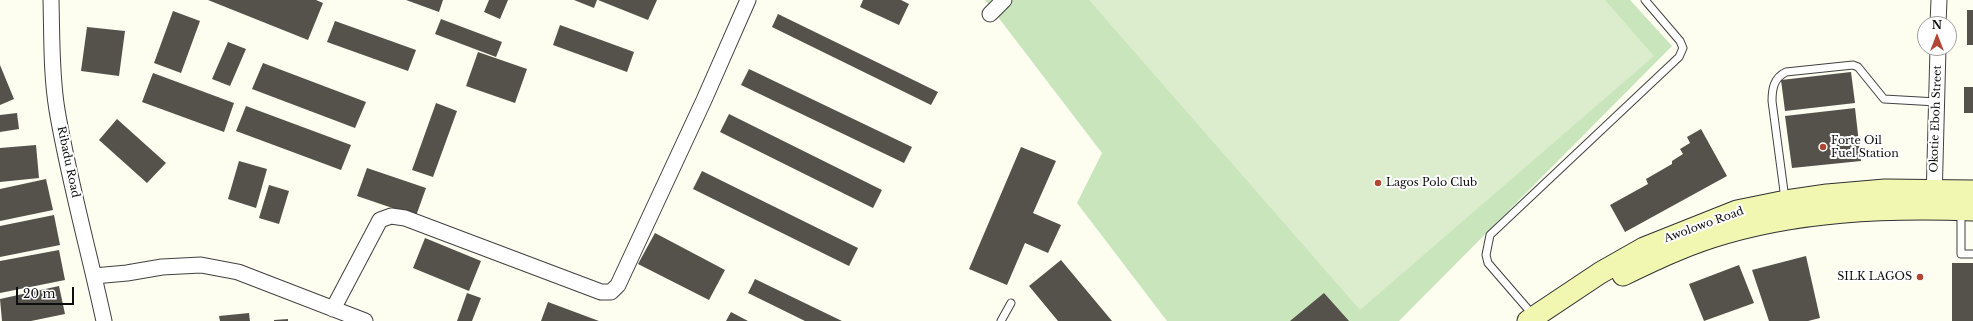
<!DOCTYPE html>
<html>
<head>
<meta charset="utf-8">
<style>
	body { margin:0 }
	#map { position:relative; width:1973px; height:321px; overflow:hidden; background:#fdfdf0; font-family:"Libre Baskerville",serif }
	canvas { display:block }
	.north { position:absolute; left:1917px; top:16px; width:40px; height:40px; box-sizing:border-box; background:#fff; border:1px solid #9f9f9f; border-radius:50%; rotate:0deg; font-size:11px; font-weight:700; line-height:16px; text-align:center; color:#0e0e0e }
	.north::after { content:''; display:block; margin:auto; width:14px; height:18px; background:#b04633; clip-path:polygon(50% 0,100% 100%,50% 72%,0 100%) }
	.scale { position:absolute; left:16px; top:287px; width:58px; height:18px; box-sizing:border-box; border:2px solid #0e0e0e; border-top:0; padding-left:5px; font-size:12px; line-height:14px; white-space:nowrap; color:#0e0e0e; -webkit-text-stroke:3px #fff; paint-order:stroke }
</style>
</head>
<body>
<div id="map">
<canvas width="1973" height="321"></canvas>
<div class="north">N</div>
<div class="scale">20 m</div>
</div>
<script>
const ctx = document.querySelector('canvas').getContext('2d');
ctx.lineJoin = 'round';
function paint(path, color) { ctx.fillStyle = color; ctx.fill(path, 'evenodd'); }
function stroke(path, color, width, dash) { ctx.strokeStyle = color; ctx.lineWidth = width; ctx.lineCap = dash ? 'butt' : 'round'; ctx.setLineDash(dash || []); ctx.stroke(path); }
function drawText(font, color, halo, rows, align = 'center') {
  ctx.font = font + ' "Libre Baskerville",serif'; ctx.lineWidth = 4; ctx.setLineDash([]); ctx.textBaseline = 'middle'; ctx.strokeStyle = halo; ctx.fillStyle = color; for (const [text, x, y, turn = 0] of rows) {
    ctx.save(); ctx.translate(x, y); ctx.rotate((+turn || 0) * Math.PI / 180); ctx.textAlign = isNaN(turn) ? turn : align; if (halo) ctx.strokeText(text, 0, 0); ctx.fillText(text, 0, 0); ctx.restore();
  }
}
const green = new Path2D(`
	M 985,0 L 1630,0 L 1672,46 L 1399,321 L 1167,321 L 1077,203 L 1102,153 Z`);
const pitch = new Path2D(`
	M 1089,0 L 1605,0 L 1654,56 L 1360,310 Z`);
const building = new Path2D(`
	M 208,0 L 316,0 L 323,3 L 308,40 Z
	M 406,0 L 443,0 L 439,12 Z
	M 489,0 L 508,0 L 500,19 L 484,12 Z
	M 574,0 L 597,0 L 594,8 Z
	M 598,0 L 657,0 L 648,20 Z
	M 863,0 L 901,0 L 909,4 L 899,25 L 860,7 Z
	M 1967,10 L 1973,10 L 1973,45 L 1967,45 Z
	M 173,11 L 200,21 L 181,73 L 154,63 Z
	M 778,14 L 938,92 L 931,105 L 772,27 Z
	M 441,19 L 502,42 L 496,57 L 435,34 Z
	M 335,21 L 416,50 L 408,71 L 327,42 Z
	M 560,25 L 634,52 L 627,72 L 553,45 Z
	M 87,27 L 125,31 L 119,76 L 81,71 Z
	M 228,42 L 246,49 L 230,86 L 212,79 Z
	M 478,52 L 527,69 L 515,103 L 466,86 Z
	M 263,63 L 366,102 L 355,128 L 252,89 Z
	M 0,65 L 14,99 L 0,105 Z
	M 749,69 L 912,147 L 904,163 L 741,85 Z
	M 1851,72 L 1855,103 L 1785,111 L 1781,80 Z
	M 153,73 L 234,103 L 224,132 L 142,102 Z
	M 1964,87 L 1973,87 L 1973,113 L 1964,113 Z
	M 436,103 L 457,111 L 433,177 L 412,170 Z
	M 246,106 L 351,145 L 341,170 L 236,131 Z
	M 1855,108 L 1861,161 L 1792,168 L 1785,116 Z
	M 17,113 L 19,129 L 0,132 L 0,115 Z
	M 729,114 L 882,190 L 873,208 L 720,132 Z
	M 117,119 L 166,163 L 147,183 L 99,140 Z
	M 1701,129 L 1727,176 L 1625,232 L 1610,205 L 1648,184 L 1646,179 L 1672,164 L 1672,161 L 1683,154 L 1680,149 L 1690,143 L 1687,137 Z
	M 36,145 L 39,178 L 0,182 L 0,148 Z
	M 1021,147 L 1056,161 L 1033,213 L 1061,225 L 1048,253 L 1025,243 L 1007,285 L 969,269 Z
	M 239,161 L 267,169 L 256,208 L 228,199 Z
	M 367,168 L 426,188 L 416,216 L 357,196 Z
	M 702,171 L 858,248 L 849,266 L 693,189 Z
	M 46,179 L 53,210 L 0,221 L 0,189 Z
	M 269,185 L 289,191 L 279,224 L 259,218 Z
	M 54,215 L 60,245 L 0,257 L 0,226 Z
	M 655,233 L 725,270 L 709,300 L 638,264 Z
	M 425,238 L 481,261 L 469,291 L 413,268 Z
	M 59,250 L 65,280 L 0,293 L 0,261 Z
	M 1806,256 L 1820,318 L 1808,321 L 1769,321 L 1752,270 Z
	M 1061,260 L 1112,321 L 1058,321 L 1029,286 Z
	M 1952,263 L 1973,263 L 1973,321 L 1952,321 Z
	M 1739,265 L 1754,303 L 1704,321 L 1689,284 Z
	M 755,279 L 842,321 L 805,321 L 748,293 Z
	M 59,286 L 65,314 L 31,321 L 2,321 L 0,299 Z
	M 467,293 L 481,298 L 472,321 L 457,321 Z
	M 1324,293 L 1349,321 L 1290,321 Z
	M 548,302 L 599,321 L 541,321 Z
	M 731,312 L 748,321 L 726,321 Z
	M 249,313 L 250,321 L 220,321 L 219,316 Z
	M 288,319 L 288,321 L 274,321 L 274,320 Z`);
const lane = new Path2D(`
	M 1785,199 L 1772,101 C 1772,88 1774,78 1786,72 L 1853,65 L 1858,67 L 1884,99 L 1937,102
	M 1961,212 L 1961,254 L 1973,254
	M 1533,315 L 1488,263 L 1486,255 L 1490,235 L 1679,57 L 1683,48 L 1680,41 L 1645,0
	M 1001,321 L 1011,303`);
const street = new Path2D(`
	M 51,0 C 52,36 51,74 57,110 C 69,181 89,251 104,321
	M 990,14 L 1004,0
	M 1938,24 L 1939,0
	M 1934,201 L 1938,48
	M 94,276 L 127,273 L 162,267 L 201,265 L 238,272 L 365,321
	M 333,309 L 380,220 L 391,216 L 405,218 L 601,292 L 611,292 L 618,285 L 704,100 L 748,0`);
const secondary = new Path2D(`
	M 1623,275 C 1652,261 1681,247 1712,237 C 1797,210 1885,207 1973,210
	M 1528,321 L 1600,273 L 1644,248 L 1737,211 L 1786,201 L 1827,195 L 1885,190 L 1973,191`);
const markers = [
	[1823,147,4,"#b04633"],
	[1378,183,4,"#b04633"],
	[1920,277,4,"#b04633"]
];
const streetNames = [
	["Okotie Eboh Street",1936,119,-88],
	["Ribadu Road",68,162,78],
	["Awolowo Road",1704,225,-20]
];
const poiNames = [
	["Forte Oil",1831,141],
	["Fuel Station",1831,154],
	["Lagos Polo Club",1386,183],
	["SILK LAGOS",1912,277,"right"]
];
paint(green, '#c9e5bc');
paint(pitch, '#dcedcd');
paint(building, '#55514b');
stroke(lane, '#414141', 9);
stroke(street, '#414141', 17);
stroke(secondary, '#303030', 23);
stroke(lane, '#fff', 7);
stroke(street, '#fff', 15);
stroke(secondary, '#f1f7b1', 21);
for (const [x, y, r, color] of markers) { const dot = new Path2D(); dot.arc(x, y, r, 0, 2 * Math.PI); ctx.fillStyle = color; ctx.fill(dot); stroke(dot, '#fff', 1.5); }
drawText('11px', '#0e0e0e', '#fff', streetNames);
drawText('11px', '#0e0e0e', '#fff', poiNames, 'left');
</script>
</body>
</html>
